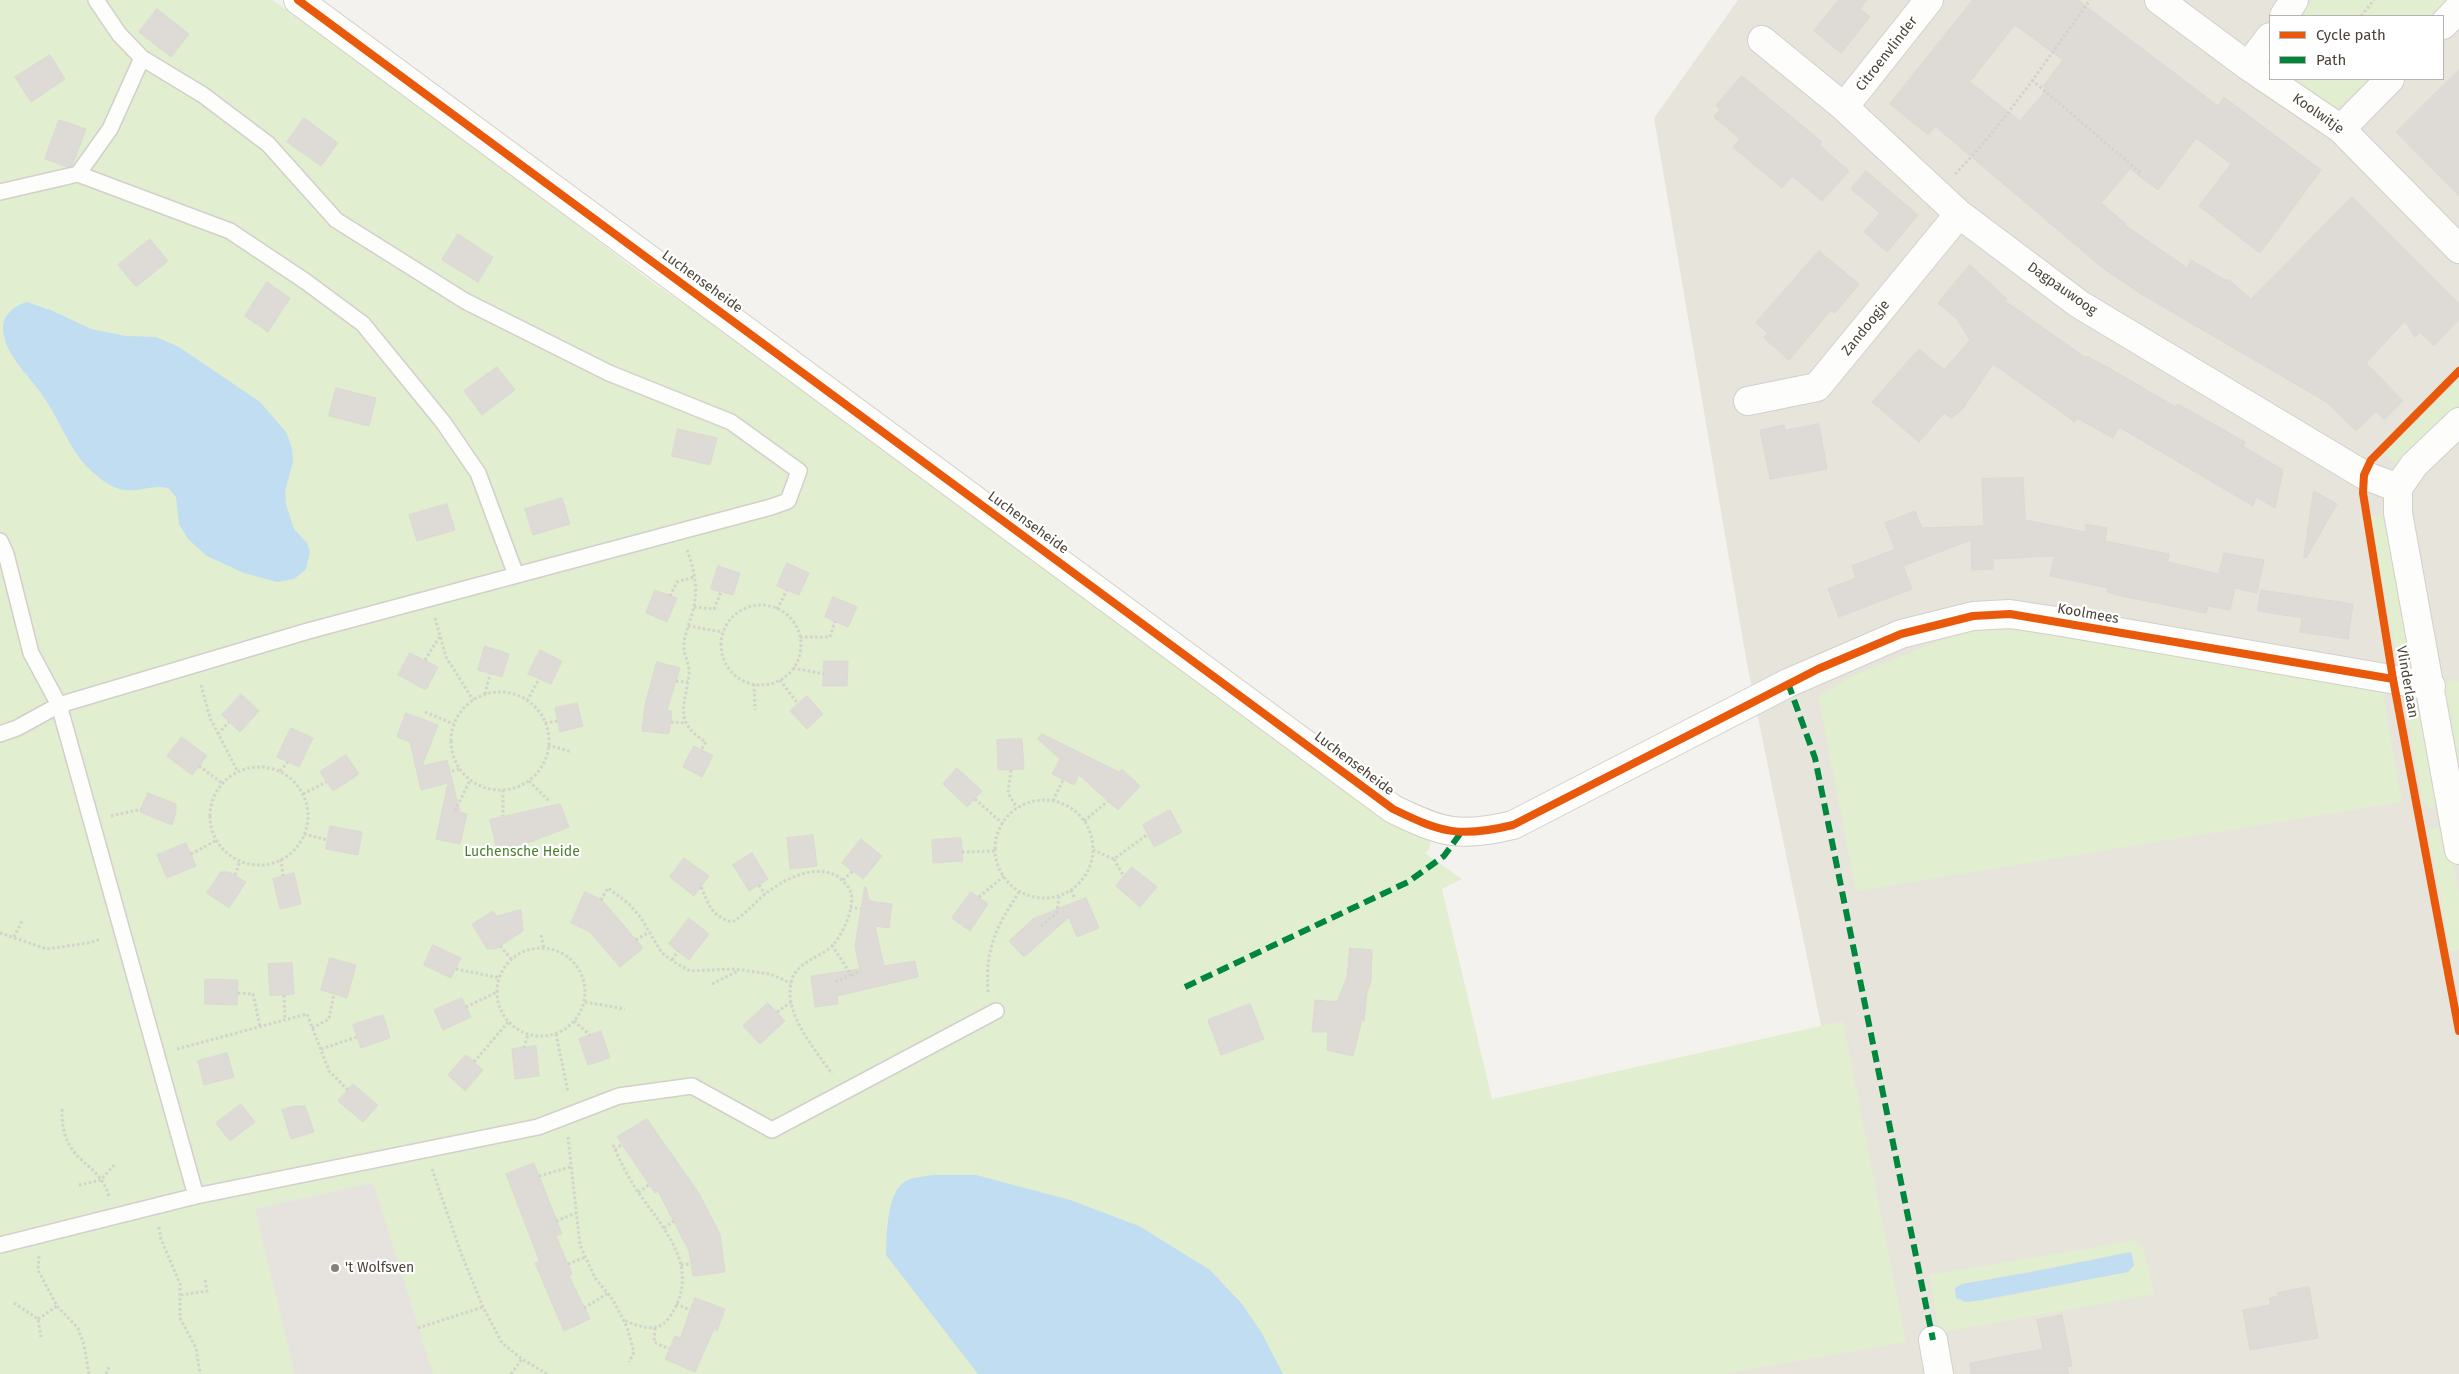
<!DOCTYPE html>
<html>
<head>
<meta charset="utf-8">
<style>
	body { margin:0 }
	#map { position:relative; width:2459px; height:1374px; overflow:hidden; background:#f4f2ee; font-family:"Fira Sans",sans-serif }
	canvas { display:block }
	.legend { position:absolute; left:2269px; top:15px; width:175px; height:65px; box-sizing:border-box; background:#fff; border:1px solid #b7b4b0; margin:0; padding:6px 9px; list-style:none; font-size:15px; color:#4b4439 }
	.legend li { display:flex; align-items:center; gap:10px; height:25px }
	.legend b { width:25px; border:1px solid #b7b4b0 }
</style>
</head>
<body>
<div id="map">
<canvas width="2459" height="1374"></canvas>
<ul class="legend">
<li><b style="height:6px;background:#e8590c"></b>Cycle path</li>
<li><b style="height:6px;background:#00873e"></b>Path</li>
</ul>
</div>
<script>
const ctx = document.querySelector('canvas').getContext('2d');
ctx.lineJoin = 'round';
function paint(path, color) { ctx.fillStyle = color; ctx.fill(path, 'evenodd'); }
function stroke(path, color, width, dash) { ctx.strokeStyle = color; ctx.lineWidth = width; ctx.lineCap = dash ? 'butt' : 'round'; ctx.setLineDash(dash || []); ctx.stroke(path); }
function drawText(font, color, halo, rows, align = 'center') {
  ctx.font = font + ' "Fira Sans",sans-serif'; ctx.lineWidth = 4.5; ctx.setLineDash([]); ctx.textBaseline = 'middle'; ctx.strokeStyle = halo; ctx.fillStyle = color; for (const [text, x, y, turn = 0] of rows) {
    ctx.save(); ctx.translate(x, y); ctx.rotate((+turn || 0) * Math.PI / 180); ctx.textAlign = isNaN(turn) ? turn : align; if (halo) ctx.strokeText(text, 0, 0); ctx.fillText(text, 0, 0); ctx.restore();
  }
}
const residential = new Path2D(`
	M 1738,0 L 2459,0 L 2459,1374 L 1665,1374 L 1884,1333 L 1747,664 L 1654,118 ZM 2270,16 L 2443,16 L 2443,79 L 2270,79 Z`);
const green = new Path2D(`
	M 0,0 L 273,0 L 516,178 L 649,280 L 872,433 L 1422,835 L 1430,842 L 1430,848 L 1425,853 L 1462,879 L 1442,889 L 1492,1099 L 1843,1021 L 1906,1342 L 1724,1374 L 0,1374 Z
	M 2312,0 L 2447,0 L 2431,16 L 2302,16 Z
	M 2289,79 L 2369,79 L 2337,108 L 2327,109 Z
	M 2459,378 L 2459,405 L 2398,465 L 2384,454 Z
	M 2389,513 L 2410,652 L 2401,662 L 2397,659 L 2370,516 Z
	M 1969,629 L 2025,630 L 2382,688 L 2402,802 L 1856,891 L 1818,696 L 1853,676 Z
	M 2452,680 L 2459,681 L 2459,762 L 2444,684 Z
	M 2405,692 L 2416,696 L 2421,701 L 2442,805 L 2431,808 L 2423,802 L 2403,695 Z
	M 2446,826 L 2459,894 L 2459,949 L 2453,953 L 2450,950 L 2428,830 Z
	M 2136,1240 L 2143,1248 L 2155,1294 L 1939,1333 L 1929,1275 ZM 2113,1256 L 2073,1283 L 1998,1298 L 1961,1302 L 1962,1284 Z`);
const parking = new Path2D(`
	M 373,1183 L 433,1374 L 295,1374 L 255,1209 Z`);
const water = new Path2D(`
	M 27,302 L 53,311 L 91,329 L 126,336 L 156,337 L 179,347 L 260,402 L 286,432 L 292,448 L 293,462 L 285,491 L 286,505 L 294,529 L 307,543 L 310,552 L 306,569 L 294,579 L 277,582 L 244,573 L 207,556 L 188,539 L 179,524 L 176,497 L 168,488 C 149,483 133,497 112,486 C 99,479 86,467 78,456 C 65,437 56,415 43,396 C 29,375 4,355 3,328 C 3,314 16,305 27,302 Z
	M 933,1175 L 976,1175 L 1070,1200 L 1139,1226 L 1210,1270 L 1242,1304 L 1261,1332 L 1283,1374 L 978,1374 L 886,1255 C 887,1234 886,1187 910,1179 C 917,1177 926,1176 933,1175 Z
	M 2131,1252 L 2134,1265 L 2128,1272 L 1982,1300 L 1966,1302 L 1956,1298 L 1955,1288 L 1962,1284 L 2032,1272 Z`);
const building = new Path2D(`
	M 1839,0 L 1867,0 L 1860,9 L 1870,17 L 1841,53 L 1814,31 Z
	M 1973,0 L 2078,0 L 2218,106 L 2224,97 L 2321,170 L 2260,253 L 2199,206 L 2231,164 L 2196,138 L 2158,190 L 2130,169 L 2101,203 L 2126,224 L 2125,225 L 2187,268 L 2191,260 L 2227,281 L 2228,279 L 2251,299 L 2352,197 L 2459,304 L 2459,319 L 2434,346 L 2420,332 L 2415,337 L 2405,321 L 2366,363 L 2403,401 L 2384,420 L 2376,411 L 2356,431 L 2328,403 L 2141,294 L 2104,269 L 1935,126 L 1928,135 L 1890,104 ZM 2015,25 L 2063,60 L 2043,86 L 2047,89 L 2020,121 L 1970,82 Z
	M 157,9 L 189,34 L 171,57 L 139,32 Z
	M 50,55 L 65,79 L 31,102 L 15,77 Z
	M 2459,70 L 2459,196 L 2396,132 Z
	M 1742,76 L 1822,142 L 1819,145 L 1849,171 L 1822,201 L 1792,176 L 1782,188 L 1733,147 L 1740,139 L 1714,117 L 1720,109 L 1716,106 Z
	M 304,118 L 338,143 L 321,166 L 287,142 Z
	M 59,120 L 86,129 L 72,166 L 67,167 L 45,159 Z
	M 1866,171 L 1918,215 L 1887,252 L 1864,232 L 1880,213 L 1851,189 Z
	M 458,234 L 493,257 L 478,282 L 442,260 Z
	M 150,239 L 168,261 L 136,287 L 118,265 Z
	M 1819,251 L 1859,284 L 1835,313 L 1831,310 L 1789,360 L 1764,338 L 1768,333 L 1756,323 Z
	M 1970,265 L 2007,299 L 2005,301 L 2086,358 L 2087,356 L 2109,368 L 2176,407 L 2178,404 L 2245,442 L 2243,446 L 2283,470 L 2275,508 L 2256,497 L 2253,506 L 2119,427 L 2113,438 L 2077,418 L 2075,422 L 1993,364 L 1962,410 L 1951,418 L 1944,413 L 1919,442 L 1872,402 L 1919,349 L 1944,370 L 1970,340 L 1957,319 L 1938,303 Z
	M 267,282 L 290,298 L 268,332 L 245,316 Z
	M 497,367 L 515,390 L 482,415 L 464,391 Z
	M 336,388 L 376,398 L 369,426 L 329,416 Z
	M 1819,424 L 1827,469 L 1770,479 L 1760,430 L 1784,425 L 1785,430 Z
	M 678,429 L 717,438 L 710,465 L 672,456 Z
	M 2023,478 L 2025,520 L 2085,532 L 2086,524 L 2107,528 L 2105,541 L 2169,554 L 2168,562 L 2219,574 L 2224,553 L 2264,560 L 2257,593 L 2235,588 L 2230,610 L 2208,606 L 2206,613 L 2117,595 L 2107,592 L 2108,588 L 2050,576 L 2054,556 L 1993,559 L 1993,569 L 1972,570 L 1971,540 L 1903,566 L 1912,589 L 1839,617 L 1828,589 L 1856,578 L 1852,566 L 1895,549 L 1885,523 L 1915,511 L 1922,528 L 1984,526 L 1982,479 Z
	M 2314,491 L 2337,504 L 2306,558 L 2304,557 Z
	M 562,498 L 570,524 L 533,535 L 525,509 Z
	M 447,504 L 455,530 L 417,541 L 409,515 Z
	M 787,563 L 809,573 L 799,595 L 777,586 Z
	M 718,566 L 740,573 L 733,595 L 711,589 Z
	M 655,590 L 677,598 L 667,622 L 646,613 Z
	M 2261,590 L 2353,604 L 2348,639 L 2300,632 L 2302,618 L 2258,611 Z
	M 833,597 L 857,607 L 848,627 L 825,617 Z
	M 485,646 L 509,654 L 502,677 L 478,670 Z
	M 540,650 L 562,661 L 551,684 L 528,674 Z
	M 410,653 L 438,667 L 426,690 L 398,675 Z
	M 824,661 L 848,661 L 847,686 L 823,686 Z
	M 657,662 L 680,668 L 667,710 L 672,711 L 669,734 L 642,731 L 645,705 Z
	M 241,694 L 259,711 L 240,732 L 222,715 Z
	M 807,696 L 823,714 L 807,729 L 790,711 Z
	M 577,703 L 583,726 L 560,732 L 555,708 Z
	M 406,713 L 438,725 L 422,766 L 447,760 L 460,812 L 467,814 L 460,844 L 436,839 L 448,783 L 421,790 L 410,742 L 397,737 Z
	M 291,728 L 313,738 L 299,767 L 277,757 Z
	M 1042,734 L 1119,772 L 1122,769 L 1140,786 L 1118,810 L 1079,775 L 1074,785 L 1052,774 L 1060,759 L 1038,739 Z
	M 182,737 L 207,756 L 192,775 L 167,756 Z
	M 1022,739 L 1024,769 L 998,770 L 997,740 Z
	M 694,746 L 713,756 L 702,777 L 683,767 Z
	M 346,755 L 359,774 L 333,791 L 320,772 Z
	M 957,768 L 982,791 L 967,807 L 943,784 Z
	M 148,793 L 176,804 L 176,813 L 172,825 L 140,812 Z
	M 560,804 L 569,827 L 530,842 L 497,850 L 490,820 Z
	M 1170,810 L 1182,832 L 1154,847 L 1143,825 Z
	M 330,826 L 362,832 L 358,855 L 326,849 Z
	M 813,835 L 817,866 L 790,869 L 787,838 Z
	M 961,838 L 963,861 L 933,863 L 932,840 Z
	M 861,839 L 882,856 L 863,879 L 842,863 Z
	M 186,843 L 196,866 L 167,878 L 157,855 Z
	M 752,853 L 768,879 L 749,891 L 733,865 Z
	M 684,858 L 709,876 L 694,896 L 670,877 Z
	M 1132,867 L 1157,887 L 1140,907 L 1116,886 Z
	M 221,872 L 229,872 L 246,882 L 229,908 L 207,893 Z
	M 294,873 L 301,904 L 280,909 L 273,879 Z
	M 865,887 L 866,887 L 869,901 L 892,904 L 889,928 L 875,926 L 884,966 L 915,961 L 918,977 L 837,996 L 838,1004 L 815,1007 L 811,976 L 860,969 L 855,947 Z
	M 585,892 L 602,900 L 643,948 L 620,967 L 590,932 L 571,923 Z
	M 971,892 L 988,904 L 970,931 L 952,918 Z
	M 1086,898 L 1099,928 L 1077,937 L 1069,917 L 1024,957 L 1009,941 L 1033,919 Z
	M 521,910 L 523,931 L 496,949 L 487,949 L 472,924 L 493,911 L 496,916 Z
	M 689,918 L 709,934 L 689,960 L 669,944 Z
	M 433,945 L 461,958 L 451,978 L 424,965 Z
	M 1350,948 L 1372,950 L 1371,981 L 1367,992 L 1364,1021 L 1362,1020 L 1353,1056 L 1327,1050 L 1328,1032 L 1312,1032 L 1315,1000 L 1337,1002 L 1347,977 Z
	M 330,958 L 356,965 L 347,998 L 321,990 Z
	M 292,963 L 294,994 L 270,996 L 268,964 Z
	M 205,979 L 238,980 L 237,1005 L 205,1004 Z
	M 462,998 L 471,1017 L 443,1030 L 434,1010 Z
	M 768,1003 L 785,1021 L 760,1044 L 743,1026 Z
	M 1250,1004 L 1264,1039 L 1221,1055 L 1208,1020 Z
	M 383,1015 L 390,1038 L 361,1048 L 353,1025 Z
	M 601,1031 L 610,1058 L 588,1065 L 579,1039 Z
	M 536,1046 L 539,1076 L 515,1079 L 512,1049 Z
	M 227,1053 L 234,1077 L 204,1085 L 198,1061 Z
	M 466,1055 L 483,1070 L 465,1091 L 448,1075 Z
	M 353,1084 L 378,1105 L 363,1122 L 338,1101 Z
	M 241,1104 L 255,1122 L 230,1141 L 216,1123 Z
	M 296,1106 L 305,1106 L 314,1132 L 291,1139 L 282,1110 Z
	M 647,1119 L 698,1192 L 720,1234 L 725,1272 L 693,1276 L 689,1251 L 658,1191 L 655,1193 L 617,1137 Z
	M 534,1163 L 562,1234 L 556,1236 L 572,1274 L 569,1276 L 590,1319 L 564,1331 L 535,1263 L 540,1262 L 506,1174 Z
	M 2309,1287 L 2318,1338 L 2250,1350 L 2243,1310 L 2271,1305 L 2269,1298 L 2278,1296 L 2277,1293 Z
	M 695,1298 L 725,1309 L 717,1331 L 714,1329 L 695,1372 L 665,1359 L 675,1336 L 680,1338 Z
	M 2062,1315 L 2072,1366 L 2067,1367 L 2069,1374 L 1971,1374 L 1970,1363 L 2043,1349 L 2037,1320 Z`);
const path = new Path2D(`
	M 2361,16 L 2374,0
	M 2032,80 L 2141,173
	M 1955,174 C 2006,122 2047,59 2090,0
	M 687,550 C 694,568 698,588 694,607 C 691,621 683,635 684,649 C 685,658 690,666 689,675 C 685,706 673,722 706,742 L 701,750
	M 670,596 L 677,582 L 694,577
	M721 645a40 40 0 1 1 80 0a40 40 0 1 1-80 0Z
	M 694,607 L 714,609 L 721,592
	M 777,609 L 787,590
	M 435,618 L 446,657 L 473,700
	M 688,626 L 723,632
	M 800,637 L 830,637 L 835,621
	M 425,660 L 440,636
	M 793,668 L 824,674
	M 780,680 L 798,704
	M 676,681 L 688,682
	M 754,684 L 755,710
	M 201,685 L 210,718 L 238,772
	M451 741a49 49 0 1 1 98 0a49 49 0 1 1-98 0Z
	M 485,694 L 490,674
	M 527,701 L 539,679
	M 425,712 L 454,724
	M 671,722 L 686,723
	M 545,723 L 558,721
	M 218,734 L 229,722
	M 548,745 L 572,752
	M 199,766 L 222,783
	M210 816a49 49 0 1 1 98 0a49 49 0 1 1-98 0Z
	M 1011,770 L 1008,793 L 1017,808
	M 280,771 L 288,762
	M 452,771 L 459,769
	M 529,781 L 549,801
	M 503,790 L 503,816
	M 303,794 L 326,782
	M 975,799 L 1003,824
	M995 849a49 49 0 1 1 98 0a49 49 0 1 1-98 0Z
	M 1053,801 L 1063,780
	M 455,811 L 470,780
	M 111,816 L 142,809
	M 1084,821 L 1108,801
	M 304,834 L 328,840
	M 1093,850 L 1114,859 L 1148,834
	M 962,852 L 996,851
	M 191,854 L 217,840
	M 281,859 L 283,876
	M 1114,859 L 1124,877
	M 235,875 L 240,861
	M 843,880 L 853,871
	M 759,885 L 765,894
	M 701,887 C 709,905 711,916 732,922 C 745,915 752,905 764,895 C 782,880 814,863 837,876 C 842,880 849,886 851,893 C 855,908 842,936 832,946 C 818,959 795,962 791,983 C 784,1015 816,1050 832,1074
	M 1071,890 L 1075,899
	M 979,897 L 1004,876
	M 601,900 L 608,888 L 629,904 L 641,918 L 662,953 L 674,962 L 690,971 L 735,969 L 770,974 L 791,983
	M 850,907 L 861,909
	M 1041,926 L 1057,913 L 1059,896
	M 0,933 L 47,949 L 88,943 L 101,939
	M 541,935 L 544,949
	M 14,937 L 22,921
	M 636,940 L 649,932
	M 832,945 L 851,975 L 835,982
	M 500,946 L 512,960
	M497 992a44 44 0 1 1 88 0a44 44 0 1 1-88 0Z
	M 672,960 L 678,951
	M 456,969 L 500,978
	M 851,975 L 861,971
	M 712,984 L 738,971
	M 988,992 C 985,949 996,926 1020,891
	M 238,993 L 253,994 L 260,1027
	M 284,995 L 285,1020
	M 585,1002 L 625,1009
	M 466,1007 L 497,992
	M 777,1012 L 791,1002
	M 574,1021 L 590,1035
	M 312,1028 L 329,1019 L 334,994
	M 556,1034 L 568,1092
	M 524,1048 L 528,1034
	M 177,1049 L 307,1014 L 329,1071 L 348,1090
	M 321,1049 L 357,1037
	M 474,1062 L 509,1021
	M 62,1109 C 61,1166 99,1158 109,1197
	M 568,1137 L 580,1245 L 595,1278 L 613,1300 L 627,1327 L 634,1352 L 629,1362
	M 613,1145 C 620,1161 628,1177 638,1192 C 665,1231 703,1269 669,1318 C 657,1334 640,1327 624,1320
	M 615,1150 L 621,1145
	M 432,1169 L 461,1253 L 483,1307 L 502,1343 L 522,1359 L 547,1374
	M 539,1176 L 570,1167
	M 79,1185 L 101,1180 L 114,1165
	M 638,1192 L 649,1185
	M 556,1221 L 576,1213
	M 159,1227 L 161,1239 L 180,1284 L 180,1318 L 196,1348 L 200,1374
	M 664,1228 L 674,1221
	M 39,1256 L 38,1270 L 57,1306 L 78,1328 L 84,1345 L 89,1374
	M 568,1264 L 586,1257
	M 681,1265 L 691,1264
	M 181,1295 L 207,1291 L 205,1279
	M 14,1303 L 38,1319 L 41,1337
	M 676,1304 L 690,1310
	M 584,1308 L 608,1293
	M 38,1319 L 57,1306
	M 418,1328 L 483,1307
	M 655,1328 L 654,1342 L 669,1349
	M 106,1374 L 109,1367
	M 511,1374 L 522,1359`);
const service = new Path2D(`
	M 78,174 L 230,231 L 305,281 L 363,324 L 443,422 L 478,473 L 516,575
	M 0,192 L 78,174 L 110,129 L 142,58
	M 0,541 L 6,554 L 31,653 L 59,705 L 308,631 L 771,507 L 788,501 L 799,471 L 731,422 L 609,373 L 465,301 L 336,220 L 268,144 L 203,95 L 142,58 L 119,34 L 96,0
	M 0,734 L 17,728 L 59,705 L 196,1196
	M 0,1245 L 196,1196 L 538,1127 L 619,1096 L 692,1086 L 772,1130 L 996,1011`);
const minor = new Path2D(`
	M 298,0 L 1393,809 C 1442,833 1460,838 1513,825 L 1788,683 L 1901,634 L 1973,616 L 2010,614 L 2056,621 L 2431,686
	M 2159,0 L 2248,66 L 2341,129 L 2459,249
	M 2284,16 L 2294,0
	M 2443,25 L 2459,8
	M 1762,40 L 1844,107 L 1959,214 L 2079,304 L 2364,475 L 2398,488
	M 2248,66 L 2270,37
	M 1844,107 L 1929,0
	M 2341,129 L 2390,79
	M 1748,401 L 1817,387 L 1959,214
	M 2459,422 L 2414,465 L 2398,488 L 2398,513 L 2459,850
	M 1933,1340 L 1939,1374`);
const quiet = new Path2D(`
	M 1788,683 L 1815,758 L 1933,1340
	M 1185,987 L 1408,882 L 1444,856 L 1460,834`);
const cycleway = new Path2D(`
	M 298,0 L 1393,809 C 1442,833 1460,838 1513,825 L 1818,669 L 1901,634 L 1973,616 L 2010,614 L 2393,679
	M 2459,371 L 2371,460 L 2364,475 L 2363,493 L 2393,679 L 2459,1031`);
const markers = [
	[335,1268,5,"#868178"]
];
const streetNames = [
	["Citroenvlinder",1887,54,-52],
	["Koolwitje",2318,114,35],
	["Luchenseheide",702,282,36],
	["Dagpauwoog",2062,289,35],
	["Zandoogje",1866,328,-51],
	["Luchenseheide",1028,523,36],
	["Koolmees",2088,614,10],
	["Vlinderlaan",2407,682,80],
	["Luchenseheide",1354,764,37]
];
const parkNames = [
	["Luchensche Heide",522,852]
];
const poiNames = [
	["'t Wolfsven",345,1268]
];
paint(residential, '#e7e4dc');
paint(green, '#e1eecf');
paint(parking, '#e6e3df');
paint(water, '#c0ddf1');
paint(building, '#dedbd6');
stroke(building, '#dcd9d4', 1);
stroke(service, '#d2d0cb', 18);
stroke(minor, '#d2d0cb', 30);
stroke(path, '#d3d2cc', 3, [2.5, 2.5]);
stroke(service, '#fdfdfc', 15);
stroke(minor, '#fdfdfc', 28);
stroke(quiet, '#00873e', 6, [12, 6]);
stroke(cycleway, '#e8590c', 8);
for (const [x, y, r, color] of markers) { const dot = new Path2D(); dot.arc(x, y, r, 0, 2 * Math.PI); ctx.fillStyle = color; ctx.fill(dot); stroke(dot, '#fff', 2); }
drawText('14px', '#4b4439', '#fff', streetNames);
drawText('14px', '#4a7f2a', '#fff', parkNames);
drawText('14px', '#4b4439', '#fff', poiNames, 'left');
</script>
</body>
</html>
